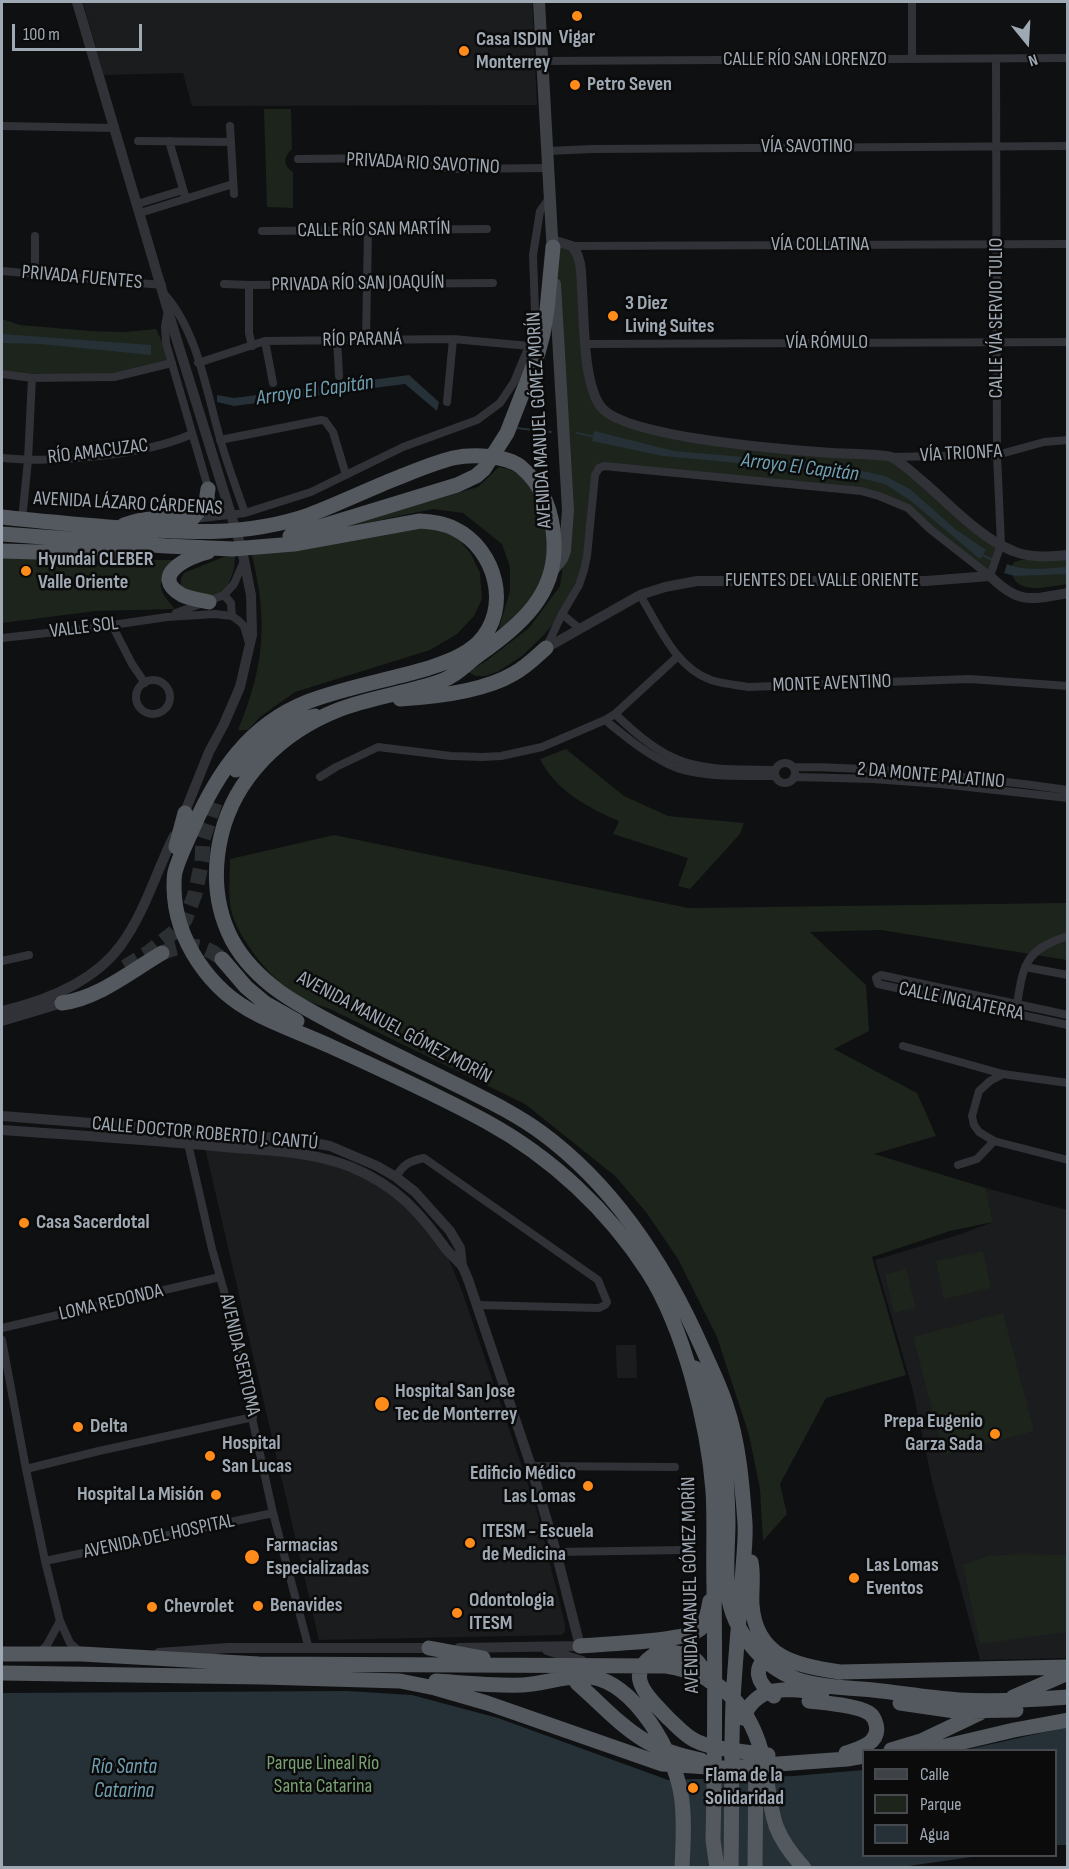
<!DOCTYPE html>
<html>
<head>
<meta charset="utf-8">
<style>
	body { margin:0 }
	#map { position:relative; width:1069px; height:1869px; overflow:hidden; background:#0f1011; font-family:"Sofia Sans Condensed",sans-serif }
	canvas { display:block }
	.frame { position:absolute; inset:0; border:3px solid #9fa9b4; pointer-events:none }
	.legend { position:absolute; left:862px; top:1749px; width:195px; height:108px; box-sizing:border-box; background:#0b0b0c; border:2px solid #464a4f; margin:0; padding:8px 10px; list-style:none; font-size:18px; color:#9fa9b4 }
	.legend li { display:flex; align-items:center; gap:12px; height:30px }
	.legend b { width:30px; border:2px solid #464a4f }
	.north { position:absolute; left:997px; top:12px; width:60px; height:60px; -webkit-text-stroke:4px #0b0b0c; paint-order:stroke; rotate:162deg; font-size:16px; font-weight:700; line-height:24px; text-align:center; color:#9fa9b4 }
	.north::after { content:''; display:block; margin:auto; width:21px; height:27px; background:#9fa9b4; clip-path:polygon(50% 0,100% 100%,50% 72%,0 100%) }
	.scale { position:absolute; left:12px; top:24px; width:130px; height:27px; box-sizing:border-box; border:3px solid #9fa9b4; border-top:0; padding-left:8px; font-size:18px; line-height:21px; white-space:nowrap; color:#9fa9b4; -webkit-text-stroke:4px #0b0b0c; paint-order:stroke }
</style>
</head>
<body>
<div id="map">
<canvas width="1069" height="1869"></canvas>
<div class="frame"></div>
<ul class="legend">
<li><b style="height:8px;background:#3e4247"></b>Calle</li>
<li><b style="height:16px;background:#1c241c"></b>Parque</li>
<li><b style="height:16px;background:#253136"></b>Agua</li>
</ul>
<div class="north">N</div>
<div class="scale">100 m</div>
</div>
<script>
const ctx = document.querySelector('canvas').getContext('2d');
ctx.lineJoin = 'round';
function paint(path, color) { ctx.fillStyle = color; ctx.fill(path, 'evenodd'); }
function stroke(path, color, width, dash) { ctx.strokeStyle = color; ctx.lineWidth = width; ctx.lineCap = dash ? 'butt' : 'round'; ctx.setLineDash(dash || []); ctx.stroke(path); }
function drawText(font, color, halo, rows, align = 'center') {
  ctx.font = font + ' "Sofia Sans Condensed",sans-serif'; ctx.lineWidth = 5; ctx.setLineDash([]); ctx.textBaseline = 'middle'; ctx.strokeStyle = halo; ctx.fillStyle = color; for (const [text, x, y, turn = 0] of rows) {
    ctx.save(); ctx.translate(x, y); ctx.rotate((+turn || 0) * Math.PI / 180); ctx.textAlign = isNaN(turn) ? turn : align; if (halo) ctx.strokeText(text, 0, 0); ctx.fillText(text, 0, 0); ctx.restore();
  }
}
const built = new Path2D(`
	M 83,2 L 532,2 L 537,105 L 192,106 L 183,73 L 104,75 Z
	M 205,1148 L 304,1156 L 354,1171 L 398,1198 L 445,1250 L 462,1291 L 536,1508 L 565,1624 L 565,1632 L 561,1635 L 319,1640 Z
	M 986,1188 L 1067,1210 L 1067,1658 L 980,1660 L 932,1481 L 912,1387 L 875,1260 L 961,1234 L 993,1222 Z
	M 616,1345 L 636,1345 L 637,1378 L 617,1378 Z`);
const green = new Path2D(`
	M 264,109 L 291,109 L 292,149 C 283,157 283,166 293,172 L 293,208 L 267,207 Z
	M 552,240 L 572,246 L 580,258 L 591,382 L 610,415 L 656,431 L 890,457 L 1001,544 L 990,576 L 920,519 L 879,496 L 604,466 L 595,475 L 587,556 L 562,614 L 543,636 L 522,656 L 499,671 L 486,676 L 476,676 L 468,672 L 486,661 L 529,628 L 560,586 L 568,531 Z
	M 2,319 L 20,325 L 91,331 L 124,332 L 156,329 L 172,363 L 125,376 L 2,375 Z
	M 499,467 L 508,469 L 528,478 L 551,523 L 544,586 L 497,635 L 510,591 L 510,567 L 502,544 L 463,513 L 433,509 L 322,532 L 478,487 Z
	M 418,521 L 456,536 L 471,554 L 480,573 L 482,599 L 474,616 L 457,634 L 430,650 L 295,692 L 260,717 L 248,730 L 238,730 C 266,662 268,618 250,547 Z
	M 233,553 L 235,557 L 234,569 L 229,583 L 223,592 L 211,597 L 193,595 L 181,586 L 181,579 L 184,573 Z
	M 2,557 L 89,560 L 182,560 C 159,579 152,584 175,609 L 96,611 L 2,623 Z
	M 1067,559 L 1067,584 C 1047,587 1012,597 1011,567 L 1014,562 L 1021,560 Z
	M 566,749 L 624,796 L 668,816 L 744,823 L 740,834 L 690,889 L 678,886 L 688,858 L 613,834 L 619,821 C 588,808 555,790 540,759 Z
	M 334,835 L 688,908 L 1067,903 L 1067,960 L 881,930 L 810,932 L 866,985 L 869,1031 L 834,1049 L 917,1093 L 936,1136 L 874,1154 L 986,1188 L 993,1222 L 950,1231 L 872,1257 L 906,1375 L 826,1398 L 780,1484 L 787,1514 L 763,1541 L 760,1489 L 749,1435 L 717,1337 L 678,1259 L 646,1212 L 615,1176 L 525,1104 L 330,1009 C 321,1006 312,1003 303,999 C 275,984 239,942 231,910 C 228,894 230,875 230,859 Z
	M 983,1251 L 991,1288 L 944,1299 L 936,1261 Z
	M 906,1269 L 916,1308 L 894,1313 L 885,1274 Z
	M 1003,1313 L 1034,1431 L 944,1455 L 913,1337 Z
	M 1018,1554 L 1066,1555 L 1068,1562 L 1067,1632 L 980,1644 L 963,1565 L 988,1556 Z`);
const water = new Path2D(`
	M 2,334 L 151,345 L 151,355 L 40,344 L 2,343 Z
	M 409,375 L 439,402 L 437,411 L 405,384 L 234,406 L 217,402 L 217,395 L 234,398 Z
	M 594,431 L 674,451 L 835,465 L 885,476 L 910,489 L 955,529 L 986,550 L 980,559 L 911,501 L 885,484 L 836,472 L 663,456 L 592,441 Z
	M 1007,564 C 1025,572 1047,568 1067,567 L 1067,574 L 1015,576 L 1004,573 Z
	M 347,1691 L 412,1695 L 498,1718 L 668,1780 L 794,1776 L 863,1770 L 864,1856 L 978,1856 L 895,1868 L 2,1867 L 2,1693 Z
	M 1063,1728 L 1067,1728 L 1067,1845 L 1056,1845 L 1056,1750 L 965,1750 Z`);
const stream = new Path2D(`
	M 516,428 L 551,432
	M 577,433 L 595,437
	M 982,555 L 993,560`);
const trunkTunnel = new Path2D(`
	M 162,953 C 184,943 204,943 222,959
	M 125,967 L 149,952 L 174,932 L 185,920 L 195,894 L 202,861 L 203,839 L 215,803`);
const minor = new Path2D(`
	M 912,2 L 912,59
	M 542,61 L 1068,58
	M 2,126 L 115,128
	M 230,126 L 234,194
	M 138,141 L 231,142
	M 169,141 L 186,199
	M 547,151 L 593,149 L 1068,146
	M 298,159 L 386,158 L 454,169 L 548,168
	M 137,204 L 183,190
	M 140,213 L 233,184
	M 262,231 L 487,229
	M 572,246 L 1068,244
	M 2,271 L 162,285
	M 35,274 L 35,236
	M 224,284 L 249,285 L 493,283
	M 249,285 L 249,333 L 252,346
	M 165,295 C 197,331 206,389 219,435 C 226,461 236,487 245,513
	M 168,311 L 165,326 L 166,343 L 216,515
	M 337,339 L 339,376
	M 366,339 L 368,230
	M 265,341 L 273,383
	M 586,344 L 1068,342
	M 198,363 L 265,341 L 453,339 L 529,346
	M 2,374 L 32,378 L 114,377 L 172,363
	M 447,402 L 453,339
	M 220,440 L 321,420 L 325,421 L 333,432 L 346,475
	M 890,457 L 997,455 L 1044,442 L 1068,440
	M 2,458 C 55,463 143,456 192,434
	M 194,519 L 245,513 L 311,492 L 403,447 L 477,420 L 500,403 L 514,382 L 529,346 L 535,311 L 533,255 L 540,211 L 550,197
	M 22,520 L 28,460 L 32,378
	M 224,595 L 231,603 L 232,616
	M 640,595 C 659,626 675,667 711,680 C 723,684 736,685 748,687 L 970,679 L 1068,686
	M 176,613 L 224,595 L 234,584 L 244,561
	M 562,614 L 580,629
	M 112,625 L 132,664 L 145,683
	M 2,638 L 92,628 L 167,617 L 215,614 L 232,616 L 239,621 L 244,626 L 249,643
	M 546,648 L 562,614 L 579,585 L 584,570 L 587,556 L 595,475 L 599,468 L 604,466 L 861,491 L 879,496 L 908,508 L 930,529 L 990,576 L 1001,544 L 997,455 L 996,59
	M136 697a17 17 0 1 1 34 0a17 17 0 1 1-34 0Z
	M 615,714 C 633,731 652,748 674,758 C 704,772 742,769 775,770
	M 605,720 C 626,737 646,754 670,765 C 696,778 745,776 775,776
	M775 773a10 10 0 1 1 20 0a10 10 0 1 1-20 0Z
	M 793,767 C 885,767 976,777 1068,790
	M 320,777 L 336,767 L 378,747 L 451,756 L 482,757 L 501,756 L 542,747 L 605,720 L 615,714 L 677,657
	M 794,777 L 873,779 L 941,784 L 1068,798
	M 2,961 L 29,955
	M 1025,967 L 1068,975
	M 1017,1005 C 1023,964 1026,949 1068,936
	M 1068,1015 L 881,975 L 876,978 L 878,984 L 1068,1025
	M 903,1046 L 1003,1074
	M 1068,1083 L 1003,1074 L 990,1081 L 979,1091 L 972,1116 L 974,1125 L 979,1132 L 994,1141 L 1068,1160
	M 187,1139 L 212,1249 L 224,1291 L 273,1513 L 309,1649
	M 958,1165 L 977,1159 L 994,1141
	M 396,1177 C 403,1164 410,1161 424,1158 L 598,1280 L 607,1302 L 605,1305 L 599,1308 L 477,1305
	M 2,1328 L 220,1277
	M 2,1340 L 26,1469 L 45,1561 L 60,1621 L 70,1643 L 81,1653
	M 531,1466 L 675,1467
	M 26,1469 L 99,1451 L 253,1417
	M 556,1552 L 683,1550
	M 45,1561 L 273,1513
	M 39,1653 L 47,1645 L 60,1621`);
const tertiary = new Path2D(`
	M 77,2 L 174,331 L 242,550 L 251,595 L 252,635 L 240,687 L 224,724 L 209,752 L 182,819
	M 552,240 L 572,246 C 582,258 581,273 582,289 C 584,318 583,387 602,408 C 628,438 789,450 832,453 C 844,454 883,454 891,457 C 902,462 917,477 927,485 C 953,508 981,538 1013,551 C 1029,558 1051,557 1068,555
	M 546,648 L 640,595 L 665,587 L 697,581 L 926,581 L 990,576 C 1018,604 1030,600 1068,593
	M 2,1011 C 45,1001 94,982 121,945 C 145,912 156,872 174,836
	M 2,1021 L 62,1003
	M 2,1116 L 232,1134 L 297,1140 L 330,1146 L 377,1166 L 396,1177 L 415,1192 L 450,1231 L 460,1248 L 462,1266
	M 2,1130 C 76,1135 151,1140 225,1147 C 267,1151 311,1151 351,1167 C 396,1186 418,1210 446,1249 C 451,1255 457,1260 462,1266 C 465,1271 467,1277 469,1282 L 531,1466 L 556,1552 L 580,1646 L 459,1648
	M 547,1650 L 582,1661 L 586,1664
	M 159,1653 L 228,1648 L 435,1648`);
const secondary = new Path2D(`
	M 539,2 L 553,255
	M 553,570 L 562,559 L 565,551 L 568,510 L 555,284`);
const trunk = new Path2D(`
	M 2,517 C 37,521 73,524 108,527 C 176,532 243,538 309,515 C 338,504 367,490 397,478 C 415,471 433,463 453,458 C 472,454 506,455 521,467 C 543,485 553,514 554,541 C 557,595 520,625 480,654 C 467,663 456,676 441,681 C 408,693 371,697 338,710 C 282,732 235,777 221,836 C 213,871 215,907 232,940 C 258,987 306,1009 352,1033 C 387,1051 423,1068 459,1086 C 487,1100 516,1114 542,1133 C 615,1187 667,1268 703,1350 C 711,1368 720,1386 726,1405 C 739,1443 742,1483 745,1523 C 746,1542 743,1562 742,1582 C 739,1622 735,1661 733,1701 C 731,1756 732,1812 731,1868
	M 124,525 C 148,516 168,518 192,519 L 206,502 L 208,489
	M 2,534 L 166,546 L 233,549 L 294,544 L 420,521 C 432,522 444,523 455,529 C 496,549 512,609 478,643 C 464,656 447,662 429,668 C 389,680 346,687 307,702 C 249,725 217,773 193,828 C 187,842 179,857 175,872 C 174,876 174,883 174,888 C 175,940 210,991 257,1014 C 280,1026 306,1035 330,1046 C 382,1070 436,1094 487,1122 C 551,1157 608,1210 648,1272 C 684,1328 708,1425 713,1491 C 715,1522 713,1555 714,1586 C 715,1671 715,1756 713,1840 L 717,1868
	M 290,536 L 457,485 L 476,476 L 484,469 L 507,433 L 538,353 L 543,334 L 547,310 L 553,247
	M 2,551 L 108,554 L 139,551
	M 208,552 C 189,556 148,576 182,595 C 191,599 200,600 209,602
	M 400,699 C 433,697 484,691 513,674 C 525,668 536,657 546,648
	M 236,770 L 257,746 L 288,722 L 315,716
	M 176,847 L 185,813
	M 222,959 L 246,987 L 265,1003 L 297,1021
	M 62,1003 C 99,998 131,971 162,953
	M 695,1368 C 723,1417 727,1466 728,1522 C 728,1546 725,1570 728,1594 C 733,1631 762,1666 796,1679 C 819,1687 849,1688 873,1690 C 901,1693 930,1698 959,1700 C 995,1702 1031,1700 1068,1697
	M 751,1562 C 754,1577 751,1591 752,1605 C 756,1657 796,1666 840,1672 L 1068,1667
	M 580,1646 C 602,1644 689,1642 701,1628 C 707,1621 708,1610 710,1601
	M 429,1648 L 483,1658
	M 2,1654 L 82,1654 L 259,1664 L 666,1666 C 723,1675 752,1708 764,1762 C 768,1784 769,1805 776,1826 C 782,1842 792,1855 804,1868
	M 771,1654 C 751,1668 757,1683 774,1696
	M 2,1673 L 262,1677 L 400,1681 L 435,1688 L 487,1703 L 662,1764 L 723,1768 L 847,1759 L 864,1756
	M 436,1681 C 465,1683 494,1686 523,1685 C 544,1684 570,1674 591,1677 C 636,1684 674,1753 681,1794 C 685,1817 683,1845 682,1868
	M 709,1681 C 696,1652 690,1655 661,1651 C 620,1672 646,1695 668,1718 C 677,1726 685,1736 696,1741 C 711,1749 750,1752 768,1755
	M 577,1683 C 599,1702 619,1725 644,1740 C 662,1751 681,1756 701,1760
	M 1013,1697 L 1068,1673
	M 809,1701 C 824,1703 856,1705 869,1713 C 872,1715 875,1720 876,1724 C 881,1743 859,1749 846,1753
	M 900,1703 L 955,1711 L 1016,1710
	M 743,1718 C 758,1682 790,1689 822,1693
	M 891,1750 L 921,1741 L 980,1713
	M 929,1750 L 1014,1730 L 1068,1720
	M 755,1868 L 756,1760`);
const markers = [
	[577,16,6,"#ff8b1a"],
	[464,51,6,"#ff8b1a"],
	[575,85,6,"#ff8b1a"],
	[613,316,6,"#ff8b1a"],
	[26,571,6,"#ff8b1a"],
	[24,1223,6,"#ff8b1a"],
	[382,1404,8,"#ff8b1a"],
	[78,1427,6,"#ff8b1a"],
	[995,1434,6,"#ff8b1a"],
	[210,1456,6,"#ff8b1a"],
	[588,1486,6,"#ff8b1a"],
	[216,1495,6,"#ff8b1a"],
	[470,1543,6,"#ff8b1a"],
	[252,1557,8,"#ff8b1a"],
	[854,1578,6,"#ff8b1a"],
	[258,1606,6,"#ff8b1a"],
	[152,1607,6,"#ff8b1a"],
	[457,1613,6,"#ff8b1a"],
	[693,1788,6,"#ff8b1a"]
];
const poiNames = [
	["Vigar",577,38,"center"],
	["Casa ISDIN",476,40],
	["Monterrey",476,63],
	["Petro Seven",587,85],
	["3 Diez",625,304],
	["Living Suites",625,327],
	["Hyundai CLEBER",38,560],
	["Valle Oriente",38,583],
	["Casa Sacerdotal",36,1223],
	["Hospital San Jose",395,1392],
	["Tec de Monterrey",395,1415],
	["Prepa Eugenio",983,1422,"right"],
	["Garza Sada",983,1445,"right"],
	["Delta",90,1427],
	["Hospital",222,1444],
	["San Lucas",222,1467],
	["Edificio Médico",576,1474,"right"],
	["Las Lomas",576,1497,"right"],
	["Hospital La Misión",204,1495,"right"],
	["ITESM - Escuela",482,1532],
	["de Medicina",482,1555],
	["Farmacias",266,1546],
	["Especializadas",266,1569],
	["Las Lomas",866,1566],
	["Eventos",866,1589],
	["Odontologia",469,1601],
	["ITESM",469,1624],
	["Benavides",270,1606],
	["Chevrolet",164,1607],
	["Flama de la",705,1776],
	["Solidaridad",705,1799]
];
const streetNames = [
	["CALLE RÍO SAN LORENZO",805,60],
	["VÍA SAVOTINO",807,147],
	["PRIVADA RIO SAVOTINO",423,164,3],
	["CALLE RÍO SAN MARTÍN",374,230,-1],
	["VÍA COLLATINA",820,245],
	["PRIVADA FUENTES",82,278,5],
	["PRIVADA RÍO SAN JOAQUÍN",358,284,-1],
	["CALLE VÍA SERVIO TULIO",997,318,-90],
	["RÍO PARANÁ",362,340,-1],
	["VÍA RÓMULO",827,343],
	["AVENIDA MANUEL GÓMEZ MORÍN",540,420,-93],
	["RÍO AMACUZAC",98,452,-7],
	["VÍA TRIONFA",961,454,-3],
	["AVENIDA LÁZARO CÁRDENAS",128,504,3],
	["FUENTES DEL VALLE ORIENTE",822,581],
	["VALLE SOL",84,628,-7],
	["MONTE AVENTINO",832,684,-2],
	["2 DA MONTE PALATINO",931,776,5],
	["CALLE INGLATERRA",961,1002,12],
	["AVENIDA MANUEL GÓMEZ MORÍN",394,1028,28],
	["CALLE DOCTOR ROBERTO J. CANTÚ",205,1134,5],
	["LOMA REDONDA",111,1303,-13],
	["AVENIDA SERTOMA",239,1355,77],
	["AVENIDA DEL HOSPITAL",159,1537,-12],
	["AVENIDA MANUEL GÓMEZ MORÍN",691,1585,-91]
];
const parkNames = [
	["Parque Lineal Río",323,1764],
	["Santa Catarina",323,1787]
];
const waterNames = [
	["Arroyo El Capitán",315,391,-8],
	["Arroyo El Capitán",800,468,7],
	["Río Santa",124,1768],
	["Catarina",124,1792]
];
paint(built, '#1b1c1e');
paint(green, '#1c241c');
paint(water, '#253136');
stroke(stream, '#253136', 2);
stroke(trunkTunnel, '#2c2f32', 15, [15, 8]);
stroke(minor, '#303237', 8);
stroke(tertiary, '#303237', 10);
stroke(secondary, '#3e4247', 12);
stroke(trunk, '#54585f', 15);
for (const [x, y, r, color] of markers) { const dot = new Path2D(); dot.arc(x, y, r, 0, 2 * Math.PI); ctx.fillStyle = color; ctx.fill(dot); stroke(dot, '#0b0b0c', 2); }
drawText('bold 20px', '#9fa9b4', '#0b0b0c', poiNames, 'left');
drawText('20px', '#9fa9b4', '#0b0b0c', streetNames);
drawText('20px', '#79a174', '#0b0b0c', parkNames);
drawText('italic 21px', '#71a0b3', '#0b0b0c', waterNames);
</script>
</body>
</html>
